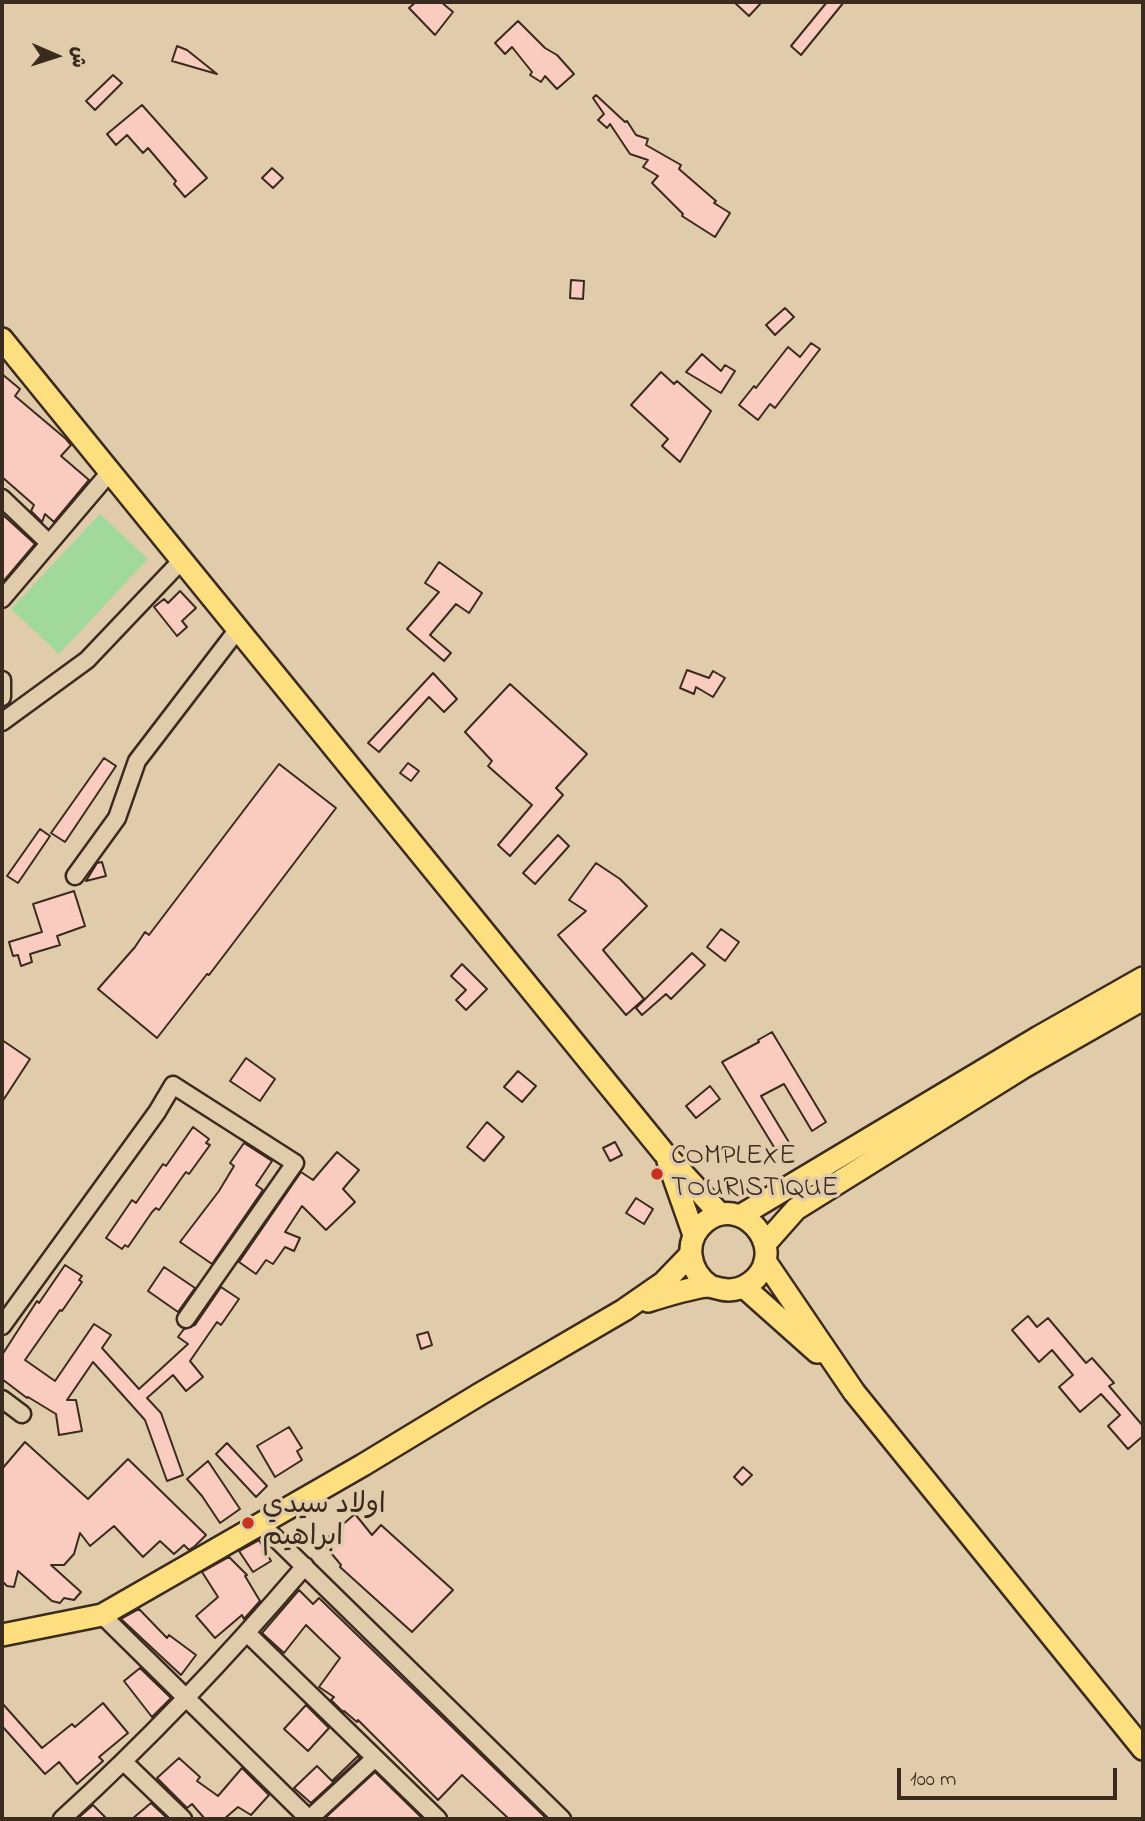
<!DOCTYPE html>
<html>
<head>
<meta charset="utf-8">
<style>
	body { margin:0 }
	#map { position:relative; width:1145px; height:1821px; overflow:hidden; background:#e0cbaa; font-family:"Indie Flower","Playpen Sans Arabic",sans-serif }
	canvas { display:block }
	.frame { position:absolute; inset:0; border:4px solid #3b2a1e; pointer-events:none }
	.north { position:absolute; left:21px; top:21px; width:70px; height:70px; -webkit-text-stroke:5px #e0cbaa; paint-order:stroke; rotate:93deg; font-size:19px; font-weight:700; line-height:28px; text-align:center; color:#3b2a1e }
	.north::after { content:''; display:block; margin:auto; width:24px; height:32px; background:#3b2a1e; clip-path:polygon(50% 0,100% 100%,50% 72%,0 100%) }
	.scale { position:absolute; left:897px; top:1768px; width:220px; height:32px; box-sizing:border-box; border:4px solid #3b2a1e; border-top:0; padding-left:9px; font-size:21px; line-height:24px; white-space:nowrap; color:#3b2a1e; -webkit-text-stroke:5px #e0cbaa; paint-order:stroke }
</style>
</head>
<body>
<div id="map">
<canvas width="1145" height="1821"></canvas>
<div class="frame"></div>
<div class="north">ش</div>
<div class="scale">100 m</div>
</div>
<script>
const ctx = document.querySelector('canvas').getContext('2d');
ctx.lineJoin = 'round';
function paint(path, color) { ctx.fillStyle = color; ctx.fill(path, 'evenodd'); }
function stroke(path, color, width, dash) { ctx.strokeStyle = color; ctx.lineWidth = width; ctx.lineCap = dash ? 'butt' : 'round'; ctx.setLineDash(dash || []); ctx.stroke(path); }
function drawText(font, color, halo, rows, align = 'center') {
  ctx.font = font + ' "Indie Flower","Playpen Sans Arabic",sans-serif'; ctx.lineWidth = 7; ctx.setLineDash([]); ctx.textBaseline = 'middle'; ctx.strokeStyle = halo; ctx.fillStyle = color; for (const [text, x, y, turn = 0] of rows) {
    ctx.save(); ctx.translate(x, y); ctx.rotate((+turn || 0) * Math.PI / 180); ctx.textAlign = isNaN(turn) ? turn : align; if (halo) ctx.strokeText(text, 0, 0); ctx.fillText(text, 0, 0); ctx.restore();
  }
}
const green = new Path2D(`
	M 100,514 L 148,559 L 59,654 L 11,609 Z`);
const building = new Path2D(`
	M 416,2 L 441,2 L 453,12 L 435,35 L 409,8 Z
	M 734,2 L 762,2 L 749,16 Z
	M 827,2 L 844,2 L 801,55 L 791,46 Z
	M 518,21 L 545,48 L 557,55 L 574,74 L 557,89 L 545,76 L 541,82 L 530,75 L 532,72 L 512,47 L 505,54 L 495,43 Z
	M 177,46 L 187,50 L 217,74 L 172,61 Z
	M 113,75 L 122,83 L 95,110 L 86,101 Z
	M 596,95 L 625,122 L 627,121 L 636,135 L 648,139 L 646,145 L 681,165 L 679,169 L 716,201 L 714,203 L 730,213 L 715,237 L 682,216 L 683,214 L 652,183 L 658,176 L 643,167 L 648,160 L 630,154 L 610,124 L 607,128 L 598,120 L 604,114 L 593,98 Z
	M 142,105 L 207,178 L 185,197 L 174,184 L 176,181 L 148,148 L 143,153 L 127,135 L 116,145 L 107,134 Z
	M 272,168 L 283,178 L 273,188 L 262,178 Z
	M 571,280 L 584,281 L 583,299 L 570,298 Z
	M 785,308 L 794,317 L 775,335 L 766,325 Z
	M 811,343 L 820,349 L 775,408 L 770,404 L 758,420 L 739,405 L 754,386 L 756,388 L 788,347 L 800,357 Z
	M 702,354 L 721,371 L 725,365 L 735,371 L 721,393 L 686,372 Z
	M 661,372 L 674,384 L 677,381 L 711,411 L 680,462 L 662,446 L 668,439 L 631,405 Z
	M 2,374 L 20,389 L 15,396 L 66,439 L 71,445 L 61,456 L 89,480 L 54,522 L 45,514 L 42,522 L 31,511 L 34,505 L 2,477 Z
	M 2,514 L 35,544 L 2,583 Z
	M 439,562 L 482,593 L 469,613 L 456,604 L 430,635 L 451,653 L 444,661 L 407,629 L 439,592 L 425,583 Z
	M 180,591 L 196,608 L 182,621 L 187,627 L 177,636 L 154,607 L 164,599 L 168,603 Z
	M 687,670 L 709,678 L 713,671 L 725,678 L 713,697 L 696,687 L 694,694 L 680,688 Z
	M 433,673 L 457,699 L 444,712 L 429,697 L 379,752 L 368,743 Z
	M 510,684 L 587,754 L 556,788 L 563,795 L 510,856 L 498,845 L 532,805 L 488,766 L 492,761 L 465,732 Z
	M 104,758 L 116,766 L 65,842 L 51,833 Z
	M 408,763 L 419,771 L 411,781 L 400,773 Z
	M 279,764 L 336,808 L 209,975 L 207,974 L 157,1038 L 98,989 L 135,947 L 145,932 L 149,935 Z
	M 40,829 L 50,836 L 18,883 L 7,876 Z
	M 558,835 L 569,846 L 535,884 L 523,873 Z
	M 102,862 L 106,876 L 86,881 L 97,863 Z
	M 596,863 L 620,879 L 647,906 L 603,950 L 644,999 L 626,1015 L 558,935 L 586,911 L 569,900 Z
	M 74,891 L 85,926 L 57,936 L 60,945 L 30,954 L 32,962 L 21,966 L 18,955 L 13,956 L 9,942 L 42,932 L 33,904 Z
	M 721,929 L 739,942 L 725,961 L 707,947 Z
	M 692,953 L 705,965 L 671,999 L 666,994 L 642,1015 L 636,1008 Z
	M 462,964 L 487,989 L 466,1010 L 456,1000 L 466,990 L 451,976 Z
	M 772,1032 L 826,1122 L 812,1131 L 784,1084 L 761,1096 L 790,1144 L 777,1152 L 722,1062 L 759,1042 L 758,1040 Z
	M 2,1040 L 30,1059 L 2,1102 Z
	M 246,1058 L 275,1079 L 260,1101 L 230,1081 Z
	M 518,1071 L 536,1086 L 522,1102 L 504,1087 Z
	M 710,1086 L 720,1099 L 696,1118 L 686,1106 Z
	M 487,1122 L 504,1137 L 484,1161 L 467,1147 Z
	M 193,1127 L 209,1139 L 206,1143 L 210,1145 L 189,1174 L 186,1172 L 183,1176 L 159,1210 L 156,1208 L 152,1212 L 128,1247 L 125,1245 L 122,1249 L 106,1238 L 132,1200 L 136,1203 L 163,1164 L 166,1166 Z
	M 615,1142 L 622,1155 L 610,1161 L 603,1148 Z
	M 244,1143 L 272,1161 L 256,1185 L 263,1190 L 212,1264 L 180,1242 L 219,1191 L 234,1166 L 230,1163 Z
	M 337,1152 L 359,1170 L 343,1189 L 355,1202 L 326,1230 L 302,1206 L 285,1232 L 300,1238 L 294,1251 L 285,1247 L 273,1264 L 266,1260 L 256,1274 L 239,1262 L 301,1172 L 313,1180 Z
	M 636,1198 L 653,1209 L 644,1224 L 626,1213 Z
	M 65,1265 L 82,1276 L 79,1280 L 82,1282 L 62,1311 L 60,1310 L 25,1360 L 55,1381 L 94,1324 L 111,1335 L 102,1348 L 139,1389 L 188,1344 L 178,1337 L 184,1329 L 195,1325 L 221,1287 L 239,1299 L 221,1325 L 217,1322 L 190,1361 L 203,1377 L 186,1391 L 173,1375 L 147,1398 L 161,1413 L 183,1475 L 167,1481 L 145,1420 L 93,1362 L 67,1400 L 76,1400 L 82,1431 L 59,1435 L 56,1414 L 28,1397 L 27,1398 L 2,1379 L 2,1355 L 37,1301 L 39,1303 Z
	M 164,1267 L 195,1288 L 178,1312 L 148,1291 Z
	M 1028,1316 L 1037,1327 L 1048,1318 L 1086,1363 L 1092,1358 L 1114,1383 L 1109,1386 L 1143,1426 L 1143,1436 L 1128,1449 L 1108,1426 L 1120,1415 L 1101,1394 L 1080,1412 L 1059,1387 L 1073,1375 L 1052,1350 L 1039,1362 L 1012,1330 Z
	M 428,1332 L 432,1345 L 421,1349 L 417,1335 Z
	M 289,1427 L 302,1448 L 297,1451 L 302,1460 L 275,1477 L 257,1446 Z
	M 25,1442 L 88,1499 L 128,1459 L 206,1535 L 195,1546 L 189,1550 L 184,1545 L 174,1554 L 160,1541 L 143,1557 L 114,1526 L 90,1546 L 80,1533 L 74,1554 L 64,1565 L 51,1565 L 81,1592 L 74,1600 L 64,1598 L 60,1603 L 52,1601 L 18,1571 L 14,1587 L 7,1586 L 2,1581 L 2,1469 Z
	M 227,1443 L 267,1486 L 256,1497 L 216,1454 Z
	M 208,1461 L 240,1509 L 220,1523 L 202,1496 L 187,1479 Z
	M 743,1467 L 752,1475 L 742,1485 L 734,1477 Z
	M 355,1514 L 372,1535 L 381,1525 L 453,1590 L 412,1632 L 340,1567 L 341,1565 L 322,1542 Z
	M 259,1540 L 271,1561 L 253,1572 L 239,1551 Z
	M 229,1557 L 247,1575 L 245,1576 L 260,1601 L 244,1619 L 242,1615 L 215,1638 L 196,1616 L 218,1597 L 202,1572 Z
	M 299,1590 L 313,1604 L 319,1598 L 547,1819 L 509,1819 L 462,1775 L 438,1800 L 358,1720 L 357,1722 L 344,1711 L 343,1712 L 331,1700 L 334,1697 L 319,1687 L 340,1658 L 306,1625 L 284,1653 L 262,1633 Z
	M 139,1609 L 167,1638 L 169,1635 L 196,1655 L 181,1675 L 121,1619 Z
	M 140,1668 L 171,1698 L 152,1717 L 124,1681 Z
	M 2,1703 L 42,1748 L 72,1724 L 75,1727 L 103,1703 L 128,1733 L 99,1757 L 103,1761 L 77,1784 L 59,1762 L 45,1774 L 2,1726 Z
	M 306,1705 L 329,1728 L 308,1751 L 284,1729 Z
	M 358,1756 L 360,1758 L 311,1803 L 294,1788 L 317,1766 L 332,1781 Z
	M 179,1758 L 200,1777 L 197,1781 L 218,1796 L 242,1768 L 269,1795 L 251,1815 L 238,1807 L 224,1819 L 205,1819 L 192,1804 L 187,1808 L 157,1778 Z
	M 375,1772 L 423,1819 L 325,1818 Z
	M 151,1803 L 168,1819 L 132,1819 Z
	M 93,1805 L 107,1819 L 77,1819 Z`);
const minor = new Path2D(`
	M 2,498 L 49,543
	M 2,599 L 110,472
	M 2,680 L 2,697
	M 2,722 L 87,660 L 182,560
	M 75,876 L 117,818 L 137,761 L 238,629
	M 2,1326 L 157,1112 L 173,1085 L 295,1163 L 186,1319
	M 2,1399 L 22,1414
	M 262,1525 L 562,1819
	M 102,1615 L 309,1819
	M 247,1633 L 438,1819
	M 124,1762 L 183,1819
	M 62,1819 C 149,1740 229,1655 305,1566
	M 309,1819 L 375,1758`);
const major = new Path2D(`
	M 2,339 L 664,1153 L 720,1214
	M 668,1161 L 694,1235
	M 740,1216 L 1039,1037 L 1143,978
	M 765,1244 L 796,1209 L 1022,1068 L 1143,999
	M 765,1261 L 854,1392 L 1143,1749
	M 744,1287 L 817,1352
	M 648,1301 C 667,1295 686,1289 706,1286 C 712,1286 715,1288 721,1289 C 734,1292 747,1287 756,1278 C 787,1245 740,1193 705,1222 C 683,1240 688,1271 710,1286
	M 2,1635 L 102,1615 L 363,1465 L 480,1394 L 624,1310 L 663,1283 L 690,1255`);
const markers = [
	[657,1174,7,"#c8321e"],
	[248,1523,7,"#c8321e"]
];
const poiNames = [
	["COMPLEXE",671,1158],
	["TOURISTIQUE",671,1190],
	["اولاد سيدي",262,1507],
	["ابراهيم",262,1539]
];
paint(green, '#a1d99d');
paint(building, '#facbbf');
stroke(building, '#3b2a1e', 2);
stroke(minor, '#3b2a1e', 21);
stroke(major, '#3b2a1e', 26);
stroke(minor, '#e0cbaa', 16);
stroke(major, '#fedf80', 21);
for (const [x, y, r, color] of markers) { const dot = new Path2D(); dot.arc(x, y, r, 0, 2 * Math.PI); ctx.fillStyle = color; ctx.fill(dot); stroke(dot, '#e0cbaa', 2.5); }
drawText('28px', '#3b2a1e', '#e0cbaa', poiNames, 'left');
</script>
</body>
</html>
